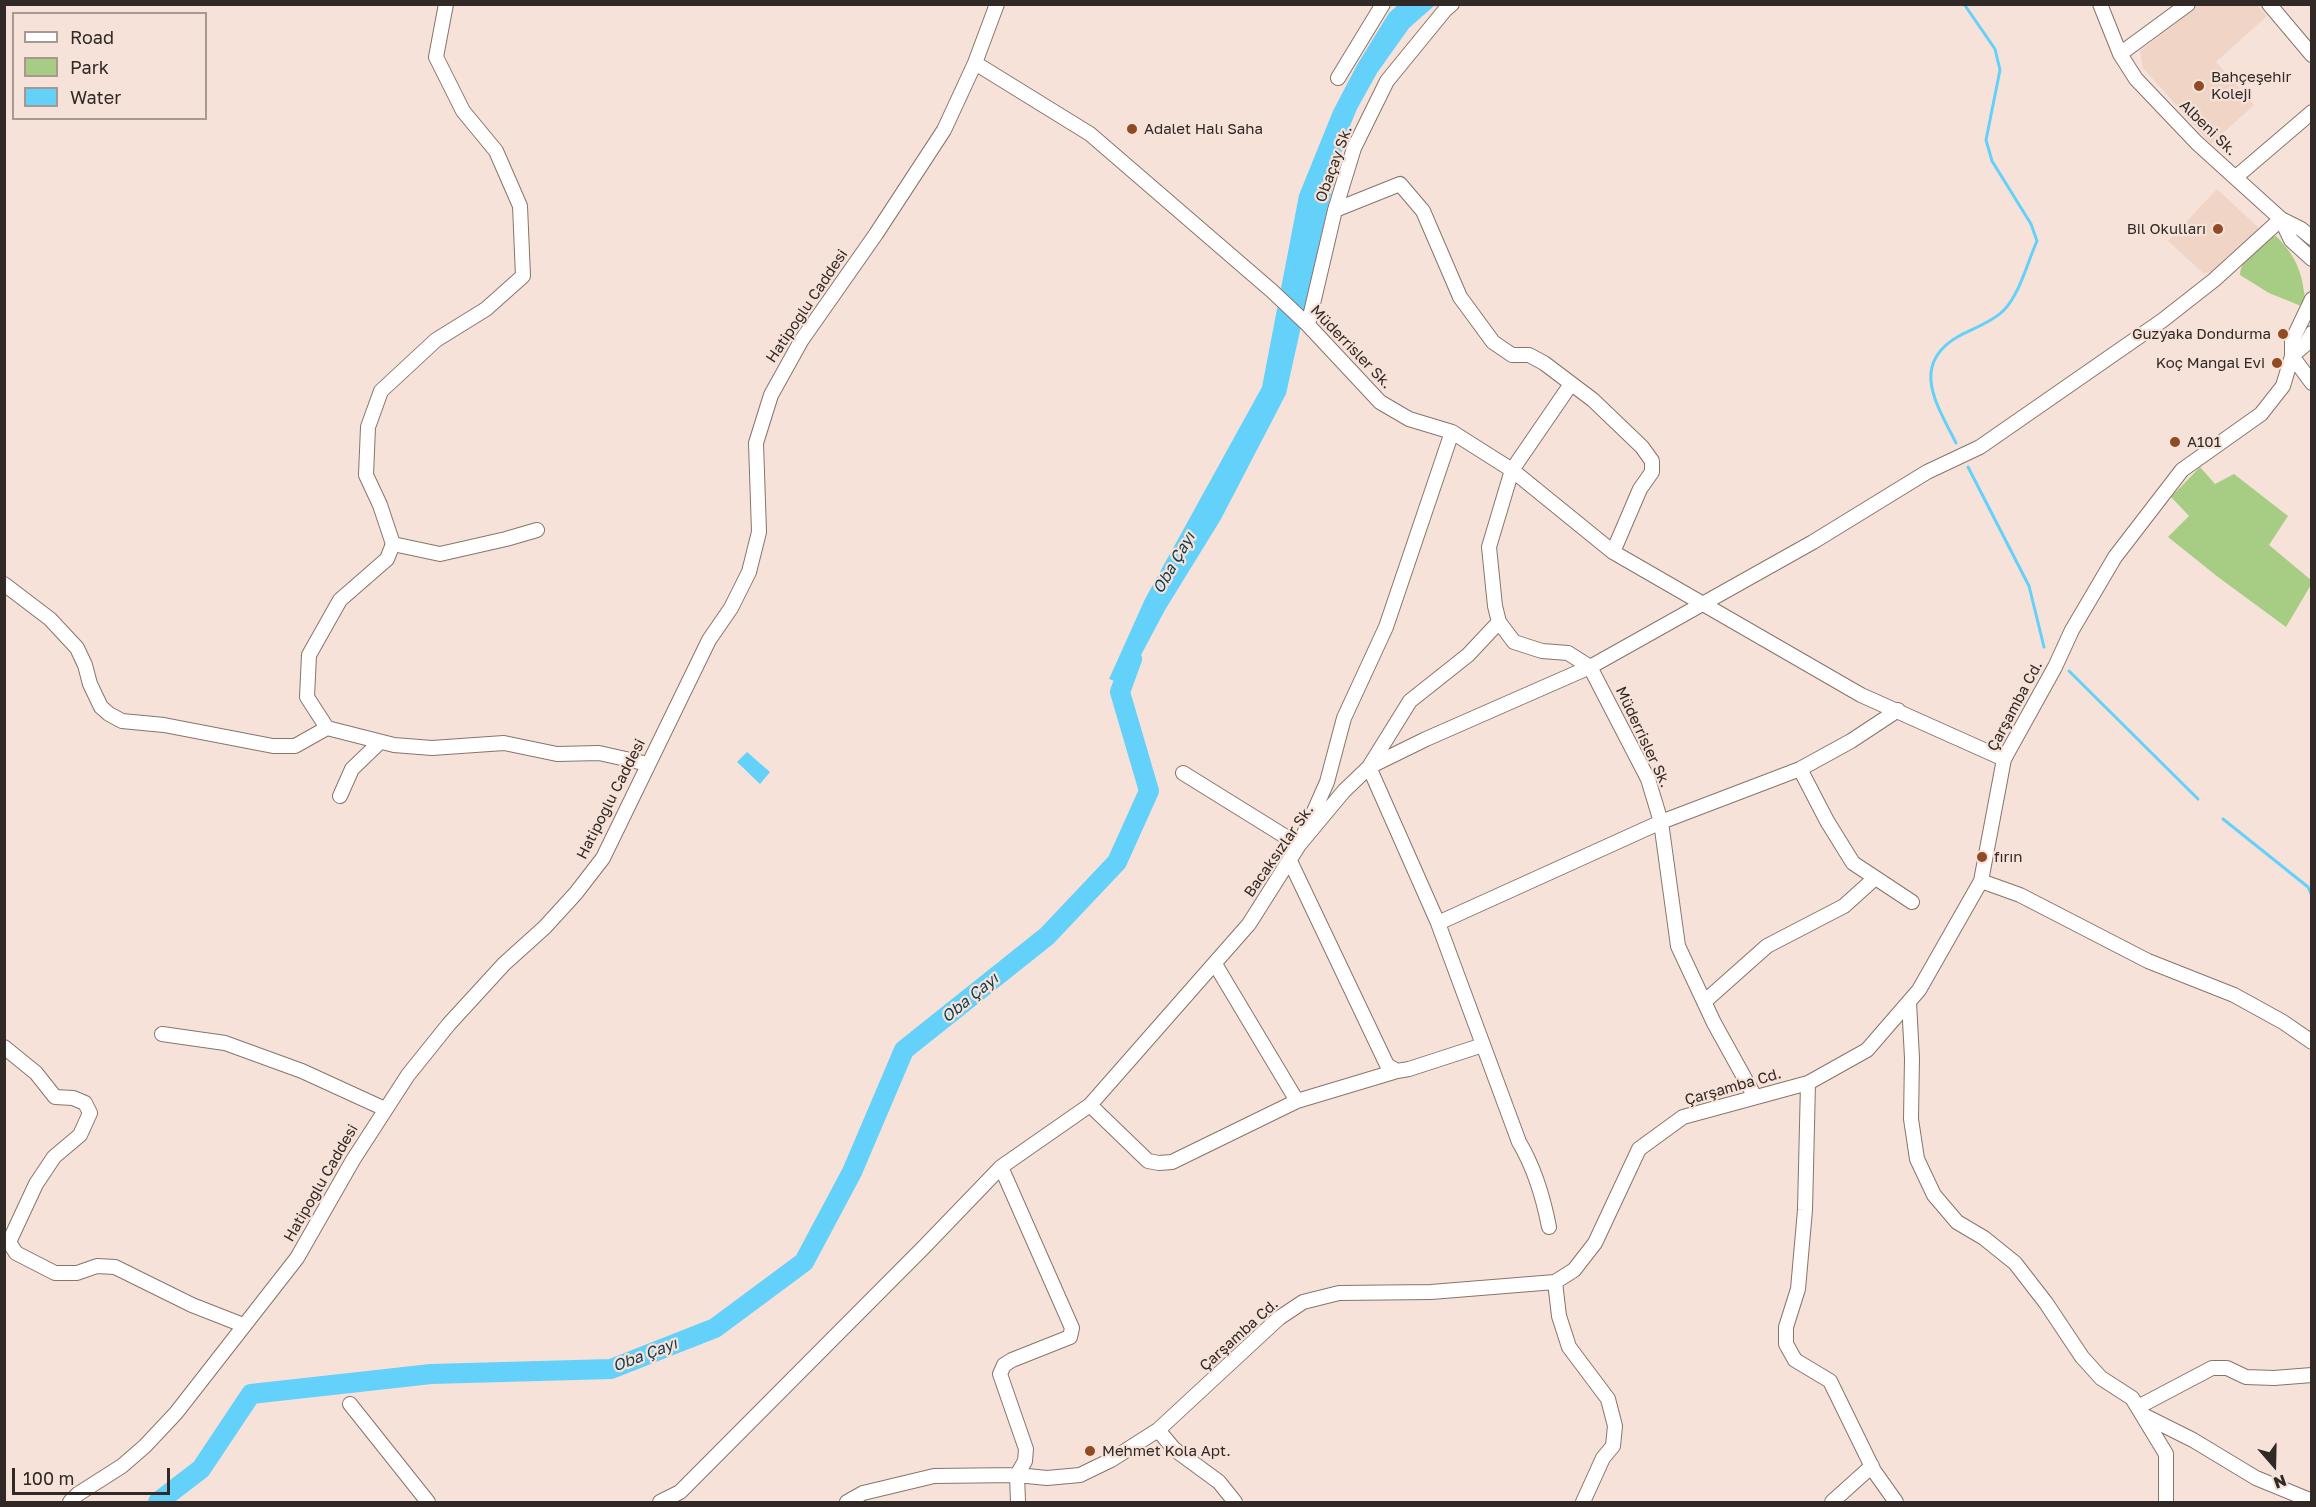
<!DOCTYPE html>
<html>
<head>
<meta charset="utf-8">
<style>
	body { margin:0 }
	#map { position:relative; width:2316px; height:1507px; overflow:hidden; background:#f6e2d8; font-family:"Golos Text",sans-serif }
	canvas { display:block }
	.frame { position:absolute; inset:0; border:6px solid #302925; pointer-events:none }
	.legend { position:absolute; left:12px; top:12px; width:195px; height:108px; box-sizing:border-box; background:#f6e2d8; border:2px solid #a79890; margin:0; padding:8px 10px; list-style:none; font-size:18px; color:#302925 }
	.legend li { display:flex; align-items:center; gap:12px; height:30px }
	.legend b { width:30px; border:2px solid #a79890 }
	.north { position:absolute; left:2244px; top:1435px; width:60px; height:60px; -webkit-text-stroke:4px #f6e2d8; paint-order:stroke; rotate:160deg; font-size:16px; font-weight:700; line-height:24px; text-align:center; color:#302925 }
	.north::after { content:''; display:block; margin:auto; width:21px; height:27px; background:#302925; clip-path:polygon(50% 0,100% 100%,50% 72%,0 100%) }
	.scale { position:absolute; left:12px; top:1468px; width:158px; height:27px; box-sizing:border-box; border:3px solid #302925; border-top:0; padding-left:8px; font-size:18px; line-height:21px; white-space:nowrap; color:#302925; -webkit-text-stroke:4px #f6e2d8; paint-order:stroke }
</style>
</head>
<body>
<div id="map">
<canvas width="2316" height="1507"></canvas>
<div class="frame"></div>
<ul class="legend">
<li><b style="height:8px;background:#fff"></b>Road</li>
<li><b style="height:16px;background:#a6cd83"></b>Park</li>
<li><b style="height:16px;background:#64d1fb"></b>Water</li>
</ul>
<div class="north">N</div>
<div class="scale">100 m</div>
</div>
<script>
const ctx = document.querySelector('canvas').getContext('2d');
ctx.lineJoin = 'round';
function paint(path, color) { ctx.fillStyle = color; ctx.fill(path, 'evenodd'); }
function stroke(path, color, width, dash) { ctx.strokeStyle = color; ctx.lineWidth = width; ctx.lineCap = dash ? 'butt' : 'round'; ctx.setLineDash(dash || []); ctx.stroke(path); }
function drawText(font, color, halo, rows, align = 'center') {
  ctx.font = font + ' "Golos Text",sans-serif'; ctx.lineWidth = 4.5; ctx.setLineDash([]); ctx.textBaseline = 'middle'; ctx.strokeStyle = halo; ctx.fillStyle = color; for (const [text, x, y, turn = 0] of rows) {
    ctx.save(); ctx.translate(x, y); ctx.rotate((+turn || 0) * Math.PI / 180); ctx.textAlign = isNaN(turn) ? turn : align; if (halo) ctx.strokeText(text, 0, 0); ctx.fillText(text, 0, 0); ctx.restore();
  }
}
const built = new Path2D(`
	M 2200,4 L 2257,5 L 2267,16 L 2216,62 L 2254,105 L 2211,144 L 2143,68 L 2140,51 Z
	M 2217,189 L 2259,228 L 2215,272 L 2203,273 L 2168,241 Z`);
const green = new Path2D(`
	M 2276,236 C 2299,259 2303,276 2306,308 L 2269,293 L 2240,275 C 2241,258 2260,240 2276,236 Z
	M 2200,467 L 2215,484 L 2234,474 L 2288,516 L 2269,545 L 2311,580 L 2312,583 L 2286,627 L 2218,577 L 2168,537 L 2189,516 L 2171,497 Z`);
const water = new Path2D(`
	M 1398,5 L 1435,5 L 1409,28 L 1377,73 L 1357,109 L 1345,138 L 1326,214 L 1286,394 L 1221,519 L 1165,610 L 1125,685 L 1109,679 L 1145,599 L 1262,387 L 1299,195 L 1333,111 L 1357,65 L 1389,13 Z
	M 747,752 L 770,772 L 760,784 L 737,762 Z`);
const stream = new Path2D(`
	M 1956,443 C 1937,405 1909,364 1959,336 C 1972,329 1992,322 2003,311 C 2020,294 2027,263 2037,241 L 2031,224 L 1992,161 L 1986,140 L 2000,70 L 1995,49 L 1964,4
	M 1968,467 L 2029,586 L 2044,647
	M 2069,671 L 2198,799
	M 2223,819 L 2308,887 L 2312,896`);
const river = new Path2D(`
	M 158,1502 L 201,1469 L 251,1394 L 431,1374 L 611,1369 L 715,1328 L 804,1262 L 852,1172 L 904,1050 L 1047,936 L 1117,862 L 1149,791 L 1120,692 L 1132,659`);
const minor = new Path2D(`
	M 2100,4 L 2120,54 L 2136,79 L 2197,143 L 2281,219 L 2301,229 L 2312,238
	M 2269,4 L 2312,55
	M 2120,54 L 2188,4
	M 975,63 L 1090,134 L 1272,291 L 1308,325 L 1380,402 L 1409,419 L 1452,432 L 1512,470 L 1489,547 L 1495,606 L 1499,622 L 1514,642 L 1542,651 L 1568,653 L 1590,667 L 1648,779 L 1661,822 L 1678,946 L 1714,1023 L 1755,1097
	M 1338,78 L 1383,4
	M 2236,177 L 2312,112
	M 1335,210 L 1400,184 L 1423,211 L 1460,297 L 1493,342 L 1512,355 L 1529,355 L 1544,363 L 1593,400 L 1642,447 L 1652,461 L 1652,472 L 1640,489 L 1613,552
	M 2281,219 L 2291,240 L 2312,259
	M 1308,325 L 1335,210 L 1354,148 L 1387,81 L 1445,10 L 1452,4
	M 2292,356 L 2312,383
	M 2292,356 L 2306,344 L 2312,333
	M 1571,384 L 1512,470 L 1613,552 L 1861,695 L 2004,759
	M 393,544 L 440,554 L 506,539 L 537,530
	M 4,584 L 50,619 L 77,648 L 85,665 L 90,684 L 101,707 L 109,714 L 122,721 L 164,725 L 273,746 L 295,746 L 327,728 L 394,745 L 432,748 L 504,743 L 557,754 L 599,753 L 648,764
	M 327,728 L 307,697 L 309,655 L 340,600 L 387,559 L 393,544 L 380,505 L 366,475 L 368,427 L 381,391 L 436,340 L 486,309 L 523,276 L 520,206 L 496,151 L 463,111 L 436,57 L 446,4
	M 1800,769 L 1827,821 L 1853,863 L 1912,902
	M 1183,773 L 1299,845 L 1327,782 L 1344,718 L 1386,627 L 1452,432
	M 340,796 L 352,769 L 380,742
	M 1290,861 L 1387,1065 L 1397,1071 L 1409,1069 L 1483,1045
	M 1981,881 L 2020,895 L 2148,961 L 2234,995 L 2283,1022 L 2312,1042
	M 1438,923 L 1661,822 L 1800,769 L 1851,741 L 1898,710
	M 1215,964 L 1297,1101 L 1397,1071
	M 1704,1002 L 1767,946 L 1844,906 L 1874,879
	M 1909,1002 L 1912,1058 L 1911,1119 L 1917,1159 L 1934,1195 L 1957,1222 L 1984,1238 L 2015,1263 L 2046,1303 L 2082,1357 L 2101,1378 L 2132,1398 L 2166,1454 L 2166,1502
	M 162,1034 L 225,1043 L 302,1071 L 385,1109
	M 4,1047 L 36,1073 L 55,1097 L 73,1098 L 85,1103 L 90,1113 L 80,1135 L 54,1157 L 36,1184 L 9,1242 L 16,1253 L 55,1273 L 77,1273 L 97,1266 L 115,1267 L 192,1305 L 243,1325
	M 1808,1083 L 1805,1210 L 1798,1289 L 1786,1327 L 1786,1344 L 1795,1360 L 1830,1381 L 1874,1471 L 1896,1502
	M 1090,1105 L 1148,1161 L 1159,1163 L 1172,1162 L 1297,1101
	M 1001,1167 L 1072,1328 L 1070,1337 L 1012,1360 L 1004,1365 L 1000,1374 L 1026,1449 L 1025,1461 L 1017,1475 L 1018,1502
	M 1549,1227 C 1543,1196 1535,1169 1519,1142 L 1438,923 L 1369,767 L 1426,739 L 1590,667 L 1813,542 L 1927,472 L 1980,447 L 2163,320 L 2214,280 L 2281,219
	M 1555,1282 L 1559,1316 L 1569,1347 L 1608,1399 L 1615,1426 L 1613,1446 L 1603,1458 L 1583,1502
	M 350,1404 L 428,1502
	M 2138,1407 L 2212,1368 L 2227,1368 L 2246,1377 L 2274,1378 L 2312,1375
	M 2145,1416 L 2193,1440 L 2256,1478 L 2312,1501
	M 1158,1430 L 1174,1449 L 1219,1482 L 1235,1502
	M 70,1502 L 78,1494 L 122,1466 L 145,1446 L 176,1413 L 297,1258 L 353,1160 L 408,1075 L 449,1024 L 504,964 L 545,927 L 576,893 L 603,858 L 709,640 L 731,608 L 749,572 L 759,532 L 756,443 L 771,395 L 801,341 L 876,234 L 944,130 L 975,63 L 997,4
	M 660,1502 L 680,1492 L 924,1247 L 1001,1167 L 1090,1105 L 1249,924 L 1299,845 L 1344,791 L 1369,767 L 1410,701 L 1468,655 L 1499,622
	M 847,1502 L 863,1493 L 934,1476 L 1017,1475 L 1047,1478 L 1080,1475 L 1111,1460 L 1158,1430 L 1279,1318 L 1303,1302 L 1339,1293 L 1431,1292 L 1555,1282 L 1574,1270 L 1595,1243 L 1639,1149 L 1683,1117 L 1808,1083 L 1867,1050 L 1919,990 L 1981,881 L 2004,759 L 2055,667 L 2072,630 L 2115,557 L 2182,470 L 2261,414 L 2283,386 L 2292,356 L 2292,341 L 2312,299
	M 1832,1502 L 1872,1466`);
const markers = [
	[2199,86,6,"#904a24"],
	[1132,129,6,"#904a24"],
	[2218,229,6,"#904a24"],
	[2283,334,6,"#904a24"],
	[2277,363,6,"#904a24"],
	[2175,442,6,"#904a24"],
	[1982,857,6,"#904a24"],
	[1090,1451,6,"#904a24"]
];
const poiNames = [
	["Bahçeşehir",2211,77],
	["Koleji",2211,94],
	["Adalet Halı Saha",1144,129],
	["Bil Okulları",2206,229,"right"],
	["Guzyaka Dondurma",2271,334,"right"],
	["Koç Mangal Evi",2265,363,"right"],
	["A101",2187,442],
	["fırın",1994,857],
	["Mehmet Kola Apt.",1102,1451]
];
const streetNames = [
	["Albeni Sk.",2208,128,44],
	["Obaçay Sk.",1334,164,-70],
	["Hatipoğlu Caddesi",807,306,-56],
	["Müderrisler Sk.",1351,347,46],
	["Çarşamba Cd.",2015,706,-62],
	["Müderrisler Sk.",1643,737,65],
	["Hatipoğlu Caddesi",611,799,-63],
	["Bacaksızlar Sk.",1279,851,-55],
	["Çarşamba Cd.",1733,1087,-16],
	["Hatipoğlu Caddesi",321,1183,-60],
	["Çarşamba Cd.",1239,1335,-42]
];
const waterNames = [
	["Oba Çayı",1174,563,-60],
	["Oba Çayı",970,998,-39],
	["Oba Çayı",645,1355,-21]
];
paint(built, '#f0d5c7');
paint(green, '#a6cd83');
paint(water, '#64d1fb');
stroke(stream, '#64d1fb', 3);
stroke(river, '#64d1fb', 20);
stroke(minor, '#87756c', 16);
stroke(minor, '#fff', 14);
for (const [x, y, r, color] of markers) { const dot = new Path2D(); dot.arc(x, y, r, 0, 2 * Math.PI); ctx.fillStyle = color; ctx.fill(dot); stroke(dot, '#f6e2d8', 2); }
drawText('15px', '#302925', '#f6e2d8', poiNames, 'left');
drawText('15px', '#302925', '#f6e2d8', streetNames);
drawText('italic 16px', '#0d3f50', '#f6e2d8', waterNames);
</script>
</body>
</html>
